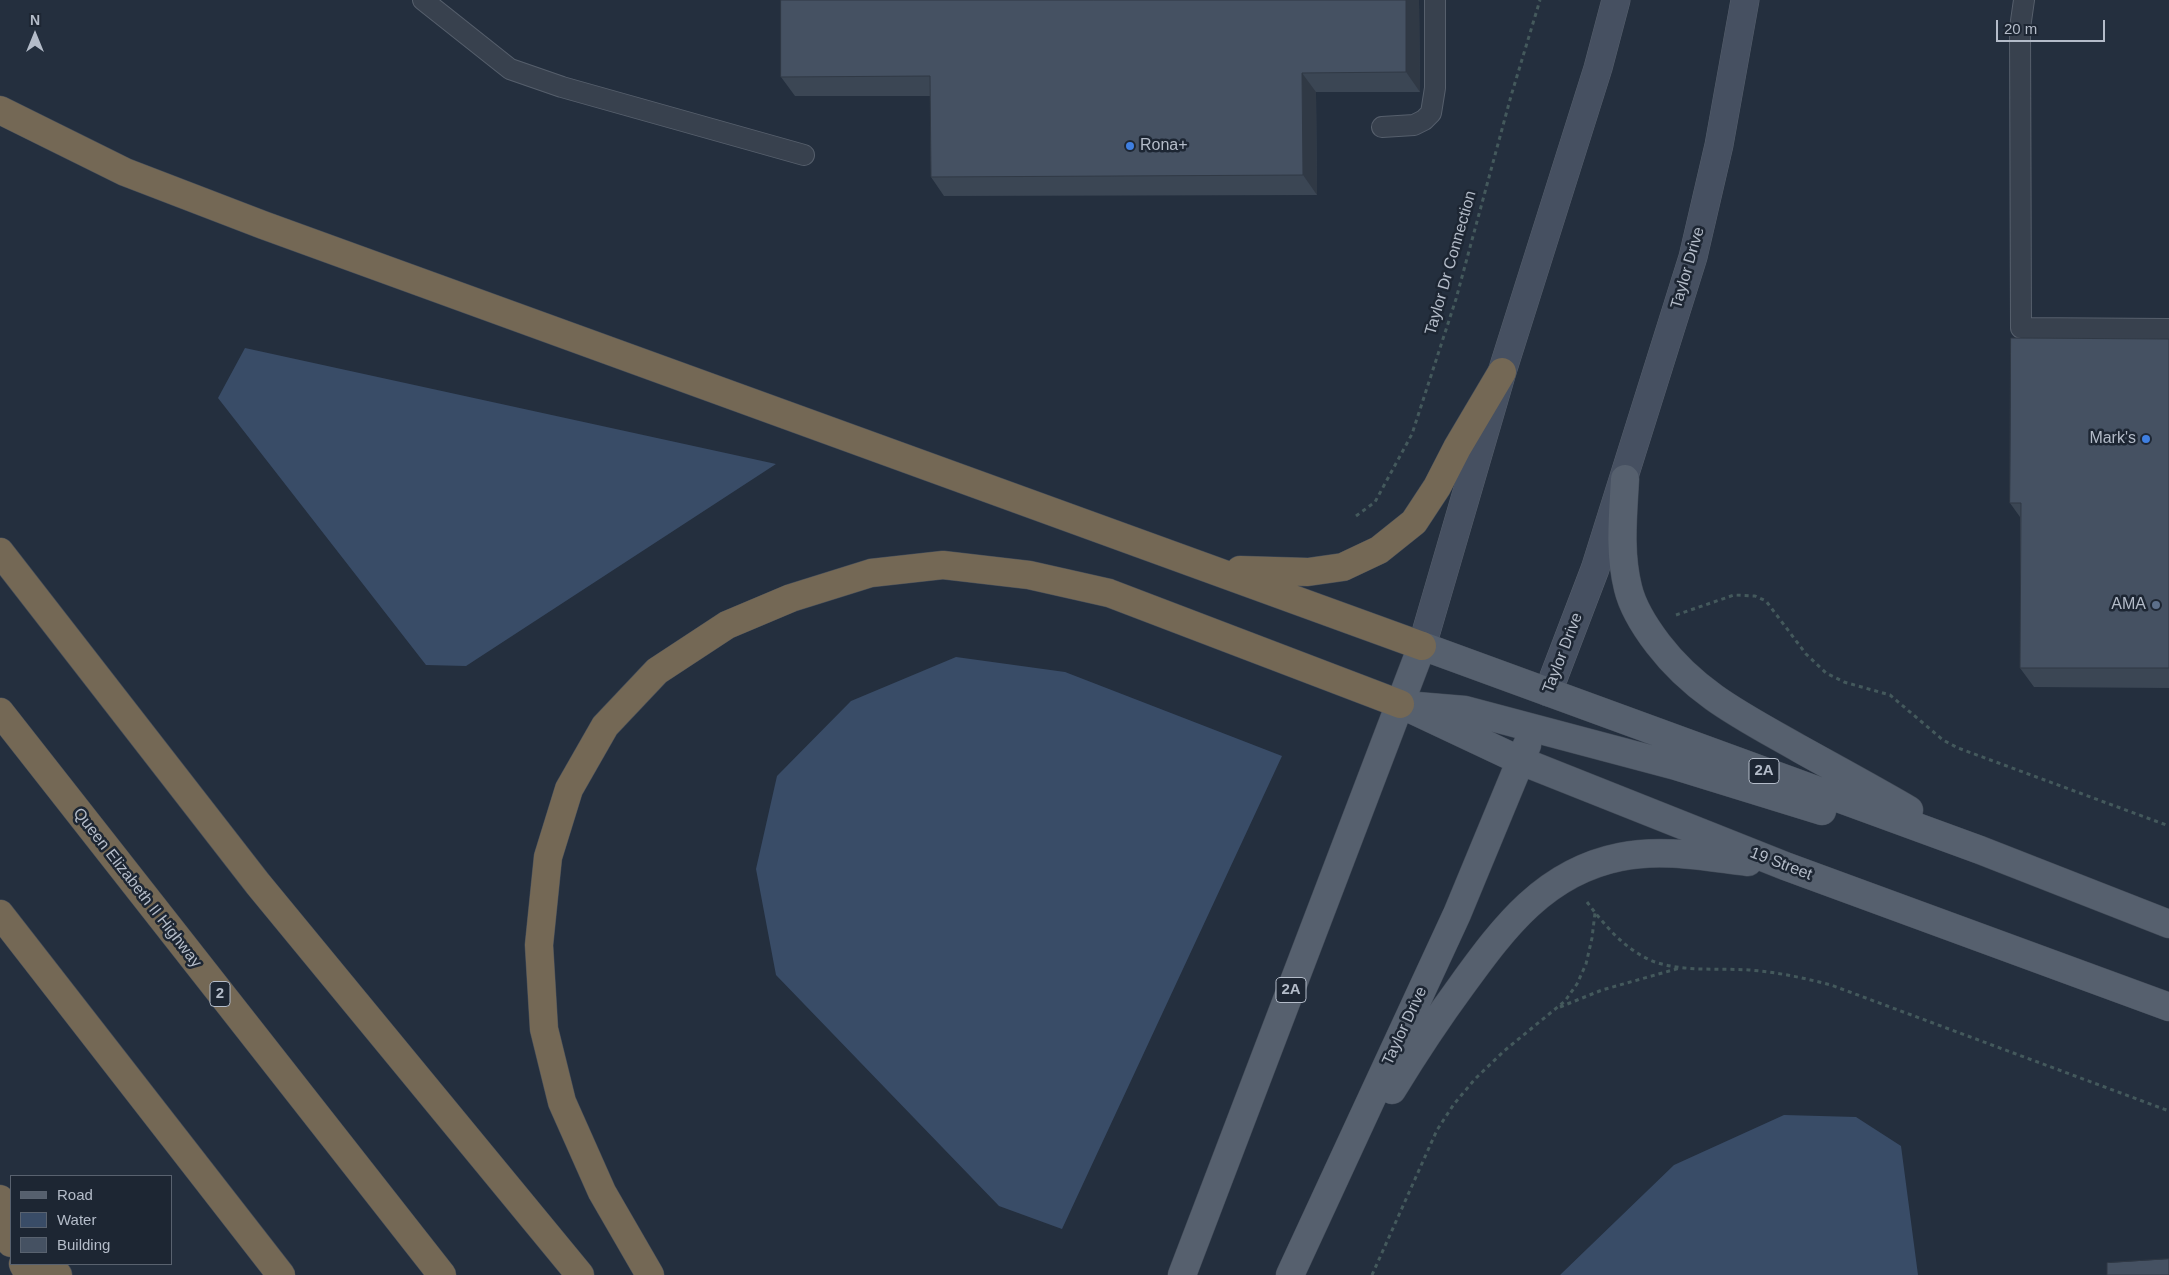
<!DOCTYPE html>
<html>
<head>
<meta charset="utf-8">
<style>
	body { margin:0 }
	#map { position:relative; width:2169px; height:1275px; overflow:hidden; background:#242f3e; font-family:Arial,sans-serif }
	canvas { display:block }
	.legend { position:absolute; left:10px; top:1175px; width:162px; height:90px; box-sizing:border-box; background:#1d2633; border:1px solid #59626f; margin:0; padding:6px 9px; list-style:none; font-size:15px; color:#b4bcc9 }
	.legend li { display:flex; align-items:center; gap:10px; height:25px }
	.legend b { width:25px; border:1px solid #59626f }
	.north { position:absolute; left:10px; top:10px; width:50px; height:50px; -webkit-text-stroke:4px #1d2633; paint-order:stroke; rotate:0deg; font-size:14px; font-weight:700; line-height:20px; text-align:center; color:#b4bcc9 }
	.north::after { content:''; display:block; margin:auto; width:18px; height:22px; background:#b4bcc9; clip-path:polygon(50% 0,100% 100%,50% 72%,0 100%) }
	.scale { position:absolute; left:1996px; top:20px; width:109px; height:22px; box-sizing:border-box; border:2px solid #b4bcc9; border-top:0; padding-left:6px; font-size:15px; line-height:18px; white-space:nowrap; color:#b4bcc9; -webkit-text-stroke:4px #1d2633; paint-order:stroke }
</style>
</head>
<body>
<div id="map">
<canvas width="2169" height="1275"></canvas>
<ul class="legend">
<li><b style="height:6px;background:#56606e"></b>Road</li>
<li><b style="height:14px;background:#394c67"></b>Water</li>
<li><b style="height:14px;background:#455162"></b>Building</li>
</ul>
<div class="north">N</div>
<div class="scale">20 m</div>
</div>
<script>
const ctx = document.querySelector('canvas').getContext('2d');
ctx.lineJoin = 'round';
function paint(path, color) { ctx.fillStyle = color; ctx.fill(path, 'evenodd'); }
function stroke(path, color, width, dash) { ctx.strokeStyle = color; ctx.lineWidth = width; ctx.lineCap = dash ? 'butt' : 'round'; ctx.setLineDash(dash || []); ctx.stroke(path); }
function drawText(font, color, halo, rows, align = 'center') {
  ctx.font = font + ' Arial,sans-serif'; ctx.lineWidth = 5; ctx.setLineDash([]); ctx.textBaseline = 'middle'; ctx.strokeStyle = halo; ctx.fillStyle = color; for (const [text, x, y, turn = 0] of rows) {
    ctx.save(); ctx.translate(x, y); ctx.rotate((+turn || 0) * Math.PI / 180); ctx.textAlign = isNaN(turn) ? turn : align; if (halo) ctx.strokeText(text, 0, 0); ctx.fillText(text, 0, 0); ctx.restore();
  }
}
const water = new Path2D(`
	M 245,348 L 776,464 L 466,666 L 426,665 L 218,398 Z
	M 956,657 L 1065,672 L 1282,756 L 1062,1229 L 999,1206 L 776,975 L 756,869 L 777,776 L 851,701 Z
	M 1784,1115 L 1856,1117 L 1901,1146 L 1918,1275 L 1560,1275 L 1674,1165 Z`);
const path = new Path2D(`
	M 1356,516 L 1375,502 L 1412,434 L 1456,299 L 1511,96 L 1540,0
	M 1676,615 L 1734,595 L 1755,596 L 1766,601 L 1806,654 L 1826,673 L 1844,682 L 1890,695 L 1943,740 L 1958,748 L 2169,826
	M 1587,902 C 1605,926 1626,951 1655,962 C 1685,972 1718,968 1749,970 C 1777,972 1804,978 1831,985 L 2169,1111
	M 1560,1007 L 1602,990 L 1680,968
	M 1372,1275 L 1437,1130 L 1454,1104 L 1475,1079 L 1504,1051 L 1565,1001 L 1577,984 L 1586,964 L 1592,938 L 1595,913`);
const service = new Path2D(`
	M 423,0 L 510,69 L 562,87 L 804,155
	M 2024,0 L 2020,28 L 2021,328 L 2169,329
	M 1382,127 L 1414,125 L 1424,120 L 1431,113 L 1435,88 L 1435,0`);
const secondary = new Path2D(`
	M 1422,646 L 1502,372 L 1598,68 L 1616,0
	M 1548,692 L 1595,569 L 1693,257 L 1719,145 L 1745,0`);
const primary = new Path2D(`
	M 1625,479 C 1623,516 1619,552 1628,588 C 1633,609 1645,627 1658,644 C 1697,695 1746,718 1800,749 C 1836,769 1873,789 1909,810
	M 1400,704 L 1521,761 L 1785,866 L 2169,1007
	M 1417,706 L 1465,710 L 1676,766 L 1822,811
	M 1392,1090 C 1414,1054 1437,1019 1462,985 C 1504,927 1545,872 1620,857 C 1662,848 1706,857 1748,862
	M 1182,1275 L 1422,646 L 1980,850 L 2169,924
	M 1290,1275 L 1457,914 L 1527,745`);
const motorway = new Path2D(`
	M 0,110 L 125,172 L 263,225 L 1422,646
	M 0,552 L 258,884 L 580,1275
	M 1240,570 L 1308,572 L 1343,567 L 1379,550 L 1414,522 L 1437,487 L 1457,448 L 1502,372
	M 0,712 L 442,1275
	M 0,914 L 281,1275
	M 0,1199 L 11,1214
	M 0,1222 L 11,1243
	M 23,1264 L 29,1275
	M 49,1264 L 58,1275
	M 650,1275 L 602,1192 L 562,1102 L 544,1029 L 539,945 L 548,857 L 569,789 L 605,726 L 657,671 L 727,625 L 791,598 L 871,573 L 943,565 L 1029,575 L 1109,593 L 1400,704`);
const wall = new Path2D(`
	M 781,0 L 1419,0 L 1420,92 L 1316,92 L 1317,195 L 944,196 L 931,177 L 930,96 L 795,96 L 781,77 Z
	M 2169,339 L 2169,688 L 2034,687 L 2020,668 L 2020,517 L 2010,503 Z`);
const shadedWall = new Path2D(`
	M 1406,0 L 1419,0 L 1420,92 L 1406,72 Z
	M 1302,73 L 1316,92 L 1317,195 L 1303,175 Z`);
const building = new Path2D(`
	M 781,0 L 1406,0 L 1406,72 L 1302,73 L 1303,175 L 931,177 L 930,76 L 781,77 Z
	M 2011,338 L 2169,339 L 2169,668 L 2020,668 L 2021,503 L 2010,503 Z
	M 2169,1259 L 2169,1275 L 2107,1275 L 2107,1263 Z`);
const markers = [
	[1130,146,5,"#3f7fe0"],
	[2146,439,5,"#3f7fe0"],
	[2156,605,5,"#5c6f8a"]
];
const shields = [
	[1764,771,30],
	[1291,990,30],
	[220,994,20]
];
const shieldNames = [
	["2A",1764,771],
	["2A",1291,990],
	["2",220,994]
];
const poiNames = [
	["Rona+",1140,146,"left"],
	["Mark's",2136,439],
	["AMA",2146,605]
];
const streetNames = [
	["Taylor Dr Connection",1451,263,-74],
	["Taylor Drive",1688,268,-74],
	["Taylor Drive",1563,653,-69],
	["19 Street",1781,864,21],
	["Queen Elizabeth II Highway",137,888,52],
	["Taylor Drive",1405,1026,-65]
];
paint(water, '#394c67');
stroke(service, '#565f6c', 22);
stroke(secondary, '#565f6c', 29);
stroke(primary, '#414a57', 29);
stroke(motorway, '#434c59', 29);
stroke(path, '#44595c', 3, [4, 4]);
stroke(service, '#38414e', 20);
stroke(secondary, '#465061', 28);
stroke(primary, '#56606e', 28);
stroke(motorway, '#746855', 28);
paint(wall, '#3b4654');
paint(shadedWall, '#303945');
paint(building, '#455162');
stroke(building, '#303945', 1);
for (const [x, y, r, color] of markers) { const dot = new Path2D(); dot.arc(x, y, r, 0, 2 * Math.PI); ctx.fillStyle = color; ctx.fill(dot); stroke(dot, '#1d2633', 2); }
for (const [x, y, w] of shields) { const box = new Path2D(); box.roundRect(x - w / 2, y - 12.5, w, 25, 4); ctx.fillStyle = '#1d2633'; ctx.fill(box); stroke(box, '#b4bcc9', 1); }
drawText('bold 15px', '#b4bcc9', null, shieldNames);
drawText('16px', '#b4bcc9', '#1d2633', poiNames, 'right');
drawText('16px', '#b4bcc9', '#1d2633', streetNames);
</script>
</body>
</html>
